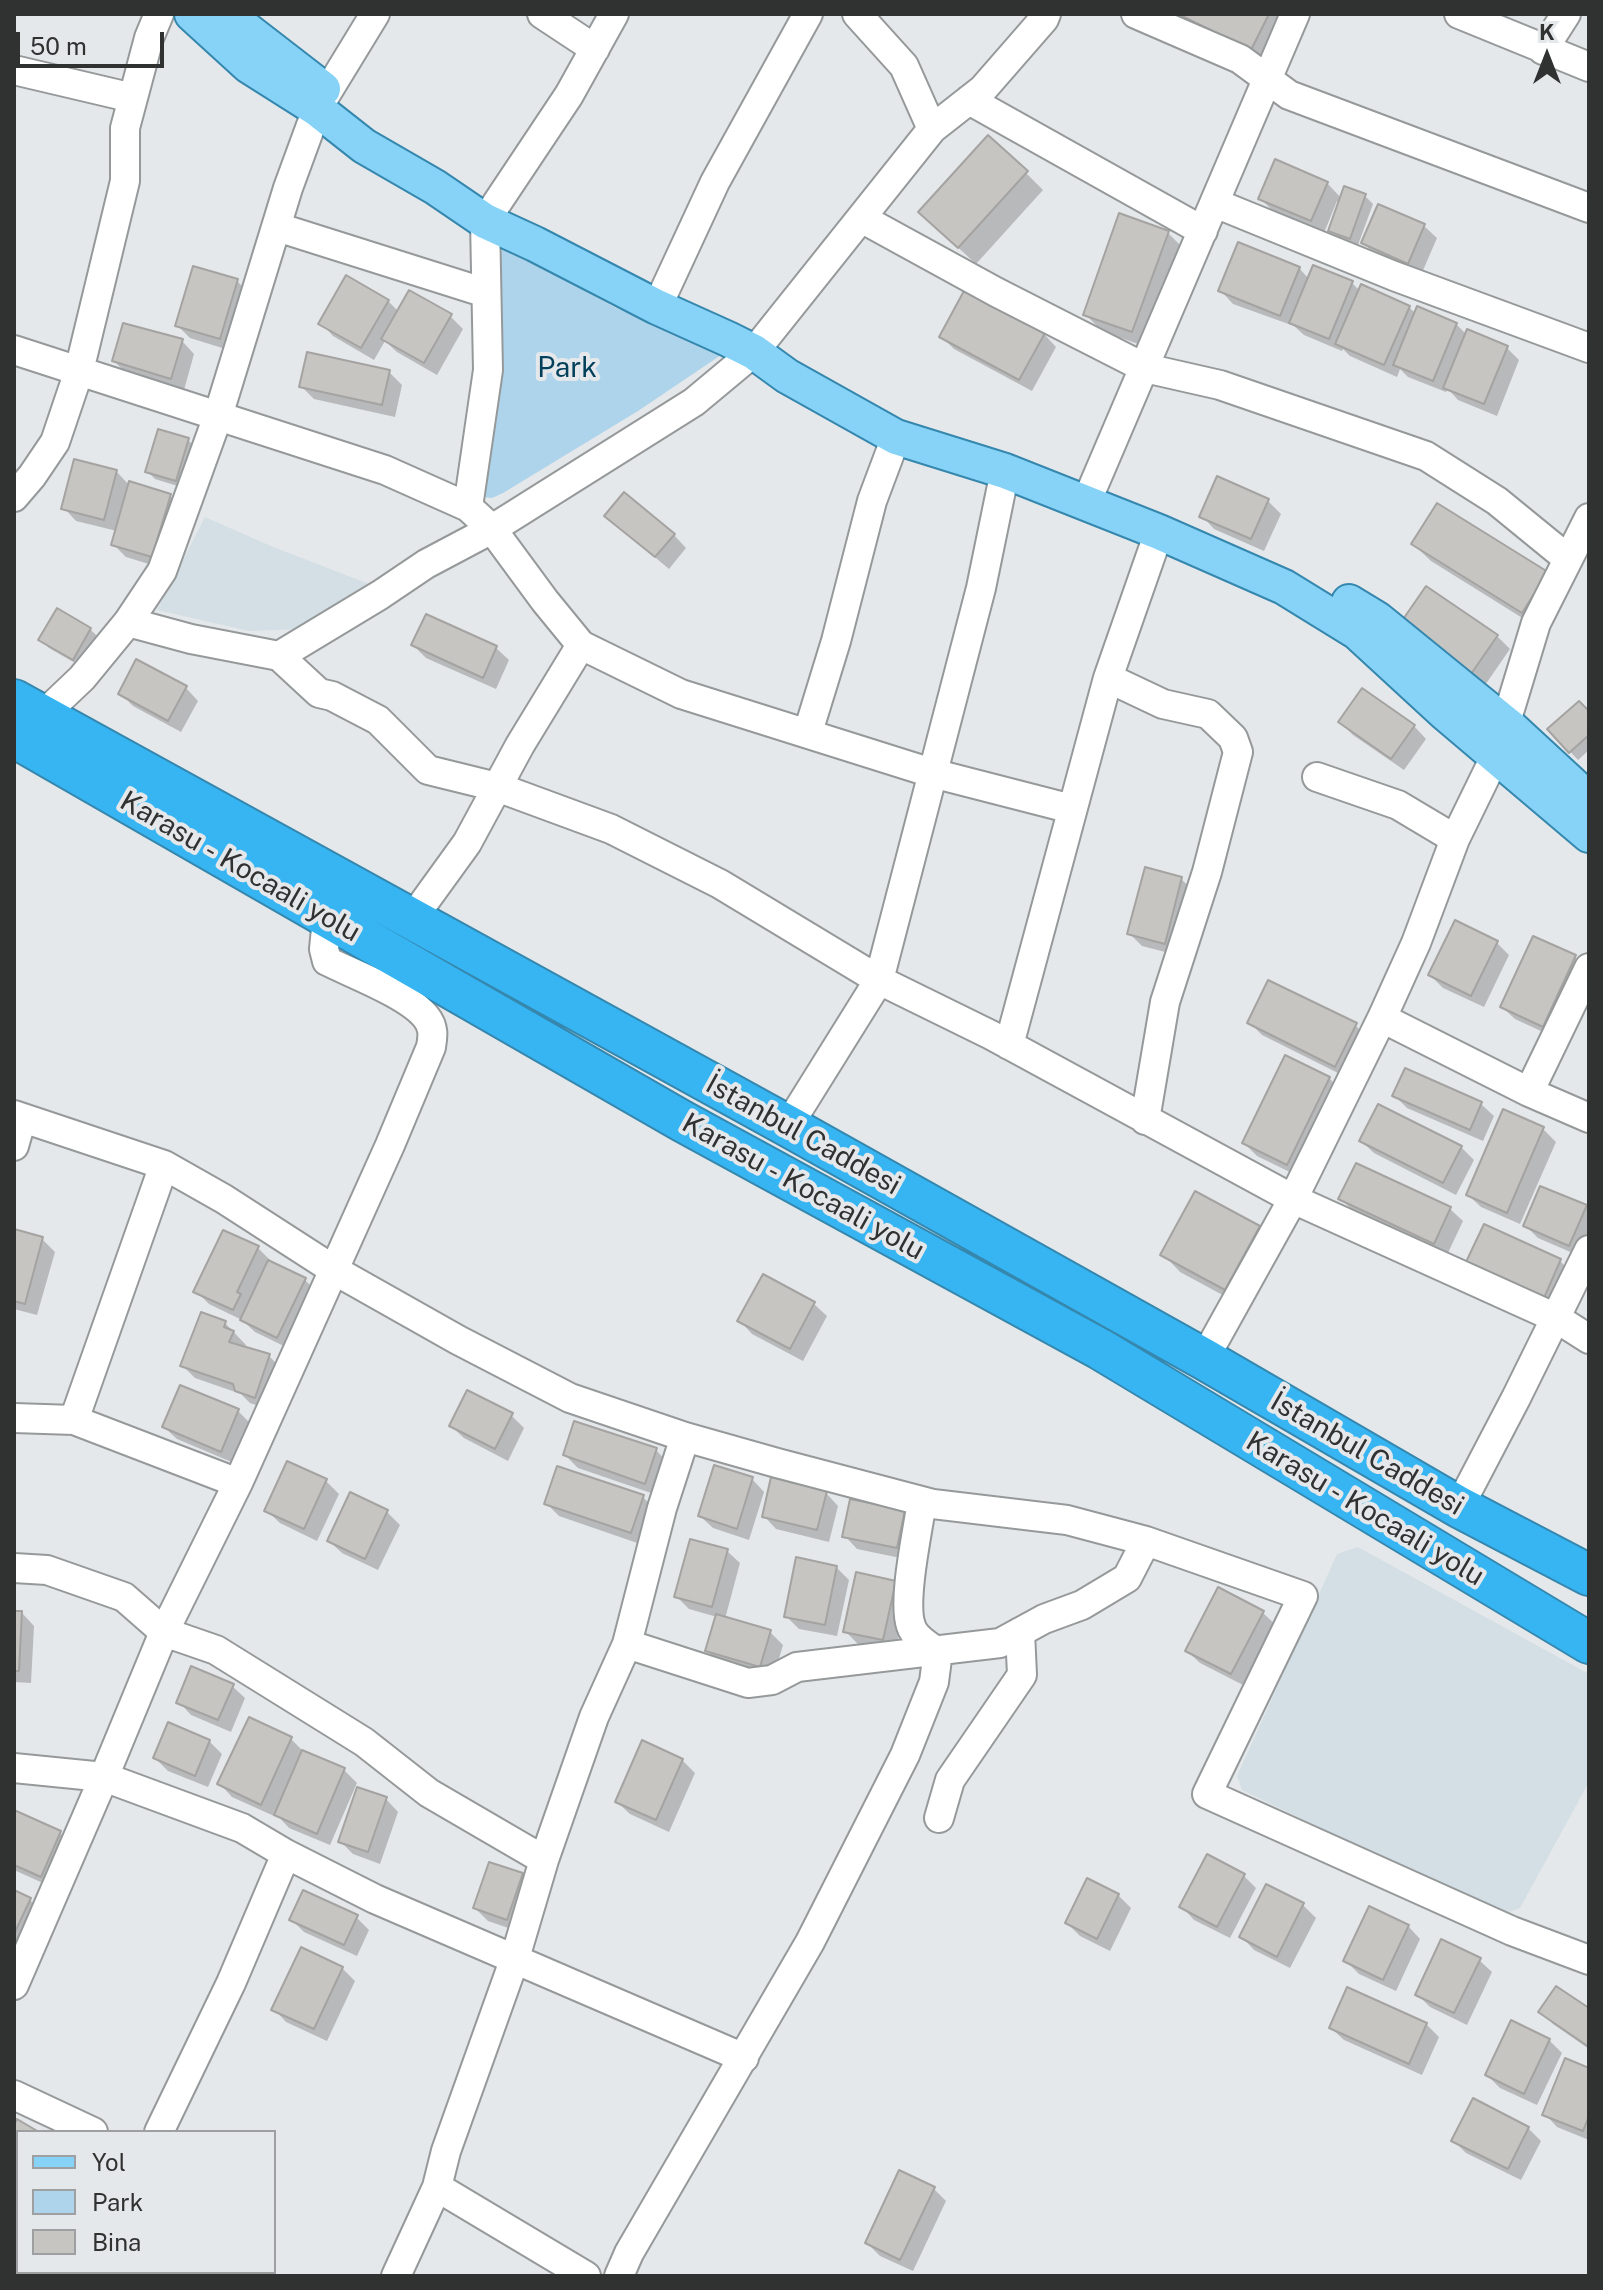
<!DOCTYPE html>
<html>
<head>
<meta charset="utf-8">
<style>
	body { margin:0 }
	#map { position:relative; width:1603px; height:2290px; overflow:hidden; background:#e5e8ea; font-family:"Public Sans",sans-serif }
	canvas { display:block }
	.frame { position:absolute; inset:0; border:16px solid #303131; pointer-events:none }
	.legend { position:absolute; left:16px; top:2130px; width:260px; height:144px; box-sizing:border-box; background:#e5e8ea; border:2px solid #9d9fa0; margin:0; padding:10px 14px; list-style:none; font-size:24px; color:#303131 }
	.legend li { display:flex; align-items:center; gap:16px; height:40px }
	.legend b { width:40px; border:2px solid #9d9fa0 }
	.north { position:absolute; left:1507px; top:16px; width:80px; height:80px; -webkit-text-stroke:6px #e5e8ea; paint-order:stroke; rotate:0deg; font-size:22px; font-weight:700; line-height:32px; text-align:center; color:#303131 }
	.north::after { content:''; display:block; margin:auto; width:28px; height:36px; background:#303131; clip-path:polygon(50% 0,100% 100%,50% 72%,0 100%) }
	.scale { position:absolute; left:16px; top:32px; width:148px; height:36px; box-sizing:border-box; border:4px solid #303131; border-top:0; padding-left:10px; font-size:24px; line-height:28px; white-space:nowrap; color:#303131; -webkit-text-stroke:6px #e5e8ea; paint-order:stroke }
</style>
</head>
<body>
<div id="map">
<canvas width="1603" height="2290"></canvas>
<div class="frame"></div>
<ul class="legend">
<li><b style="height:10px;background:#87d3f7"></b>Yol</li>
<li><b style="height:22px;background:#add4eb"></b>Park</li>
<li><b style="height:22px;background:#c7c5c2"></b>Bina</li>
</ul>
<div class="north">K</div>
<div class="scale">50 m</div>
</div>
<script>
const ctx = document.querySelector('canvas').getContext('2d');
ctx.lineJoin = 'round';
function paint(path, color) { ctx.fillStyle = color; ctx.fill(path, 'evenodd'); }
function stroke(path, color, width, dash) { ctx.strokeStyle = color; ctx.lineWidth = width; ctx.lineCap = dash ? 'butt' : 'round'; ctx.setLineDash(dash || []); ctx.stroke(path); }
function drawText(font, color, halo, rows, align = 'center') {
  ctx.font = font + ' "Public Sans",sans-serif'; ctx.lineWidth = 8; ctx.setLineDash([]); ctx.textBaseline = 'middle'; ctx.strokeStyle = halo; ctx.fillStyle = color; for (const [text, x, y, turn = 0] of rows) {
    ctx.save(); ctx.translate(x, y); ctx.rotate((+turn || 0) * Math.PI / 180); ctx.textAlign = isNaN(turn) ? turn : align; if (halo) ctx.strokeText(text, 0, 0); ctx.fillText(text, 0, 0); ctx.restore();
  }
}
const built = new Path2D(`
	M 205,517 L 271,546 L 369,584 L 349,603 L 303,629 L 249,631 L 157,610 Z
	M 1358,1547 L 1589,1674 L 1589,1782 L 1520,1908 L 1501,1915 L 1242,1790 L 1237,1776 L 1337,1554 Z`);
const green = new Path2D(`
	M 494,241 L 614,307 L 724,353 L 638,411 L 503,493 L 492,498 L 483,497 Z`);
const shadow = new Path2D(`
	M 1186,14 L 1288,14 L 1264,61 L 1198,29 L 1185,16 Z
	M 1026,173 L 1043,190 L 976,264 L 938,229 Z
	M 1327,183 L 1342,199 L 1365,196 L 1373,204 L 1358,245 L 1339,238 L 1331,230 L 1340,203 L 1337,201 L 1324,233 L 1273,211 L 1261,199 Z
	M 1424,226 L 1437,238 L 1421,275 L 1376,255 L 1363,243 Z
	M 1168,233 L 1185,250 L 1149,348 L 1102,331 L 1085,314 Z
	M 1299,268 L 1309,279 L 1352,283 L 1360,291 L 1409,307 L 1416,314 L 1456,324 L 1467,335 L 1506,347 L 1519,360 L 1497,416 L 1458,400 L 1448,389 L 1446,392 L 1408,377 L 1400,369 L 1397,377 L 1350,356 L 1343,349 L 1342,351 L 1304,335 L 1294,326 L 1233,304 L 1221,291 Z
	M 237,281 L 250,294 L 232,351 L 190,338 L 177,325 Z
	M 388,301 L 399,312 L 450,316 L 463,329 L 437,375 L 397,352 L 385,341 L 374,360 L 333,336 L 321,323 Z
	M 1044,334 L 1056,347 L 1032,391 L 954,349 L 942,337 Z
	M 182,341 L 194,354 L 184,390 L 127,374 L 114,361 Z
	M 389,372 L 402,385 L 395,417 L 314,399 L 301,386 Z
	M 188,440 L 196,448 L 184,488 L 155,479 L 147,471 Z
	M 116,471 L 130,486 L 170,496 L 183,508 L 165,569 L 126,557 L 113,544 L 117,531 L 76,521 L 64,508 Z
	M 1268,501 L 1281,514 L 1264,551 L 1214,529 L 1202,516 Z
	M 620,528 L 674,535 L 686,548 L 669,569 Z
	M 1413,544 L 1547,573 L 1540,629 L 1431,561 Z
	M 1400,628 L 1497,636 L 1510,649 L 1483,688 Z
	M 90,629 L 98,637 L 82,667 L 49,648 L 41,640 Z
	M 413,645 L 496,648 L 509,660 L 496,689 L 426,658 Z
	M 186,688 L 198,701 L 181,732 L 133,706 L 120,693 Z
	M 1589,714 L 1589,750 L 1578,760 L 1550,730 Z
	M 1340,722 L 1414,726 L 1426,739 L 1404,770 L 1353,735 Z
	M 1181,879 L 1194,891 L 1177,955 L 1142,946 L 1129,933 Z
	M 1496,942 L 1509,955 L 1484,1007 L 1443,988 L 1430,975 Z
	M 1575,957 L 1587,970 L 1556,1038 L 1515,1019 L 1502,1007 Z
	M 1249,1022 L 1355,1025 L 1368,1038 L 1348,1078 L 1262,1035 Z
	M 1329,1078 L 1342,1091 L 1300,1177 L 1257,1156 L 1244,1143 Z
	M 1395,1096 L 1481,1104 L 1494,1116 L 1483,1141 L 1407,1108 Z
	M 1504,1112 L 1543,1129 L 1556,1142 L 1520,1224 L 1481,1207 L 1468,1195 Z
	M 1361,1141 L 1461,1147 L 1474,1160 L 1456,1195 L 1374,1153 Z
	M 1341,1199 L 1450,1209 L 1463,1221 L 1447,1255 L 1354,1212 Z
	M 1586,1207 L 1589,1211 L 1589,1241 L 1582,1257 L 1538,1238 L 1525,1225 Z
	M 1485,1226 L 1560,1261 L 1573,1274 L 1557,1309 L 1481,1274 Z
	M 1259,1227 L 1276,1245 L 1243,1306 L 1180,1272 L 1163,1254 Z
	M 14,1231 L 42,1239 L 55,1252 L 37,1315 L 14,1309 Z
	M 258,1248 L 271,1261 L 269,1263 L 305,1280 L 317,1292 L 290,1349 L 255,1332 L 242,1320 L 209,1304 L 196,1291 Z
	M 763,1277 L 814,1304 L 827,1316 L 803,1361 L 752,1334 L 740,1321 Z
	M 225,1323 L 246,1345 L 244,1350 L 269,1356 L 282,1369 L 267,1409 L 250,1403 L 241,1394 L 195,1378 L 182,1365 Z
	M 238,1411 L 251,1424 L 234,1463 L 177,1439 L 164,1427 Z
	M 511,1415 L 524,1428 L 508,1461 L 464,1438 L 451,1426 Z
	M 656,1450 L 668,1463 L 657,1495 L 578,1468 L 565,1455 Z
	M 752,1479 L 764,1492 L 749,1540 L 713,1528 L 700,1516 Z
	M 326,1481 L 339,1494 L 317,1541 L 280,1523 L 267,1511 Z
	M 826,1493 L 838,1506 L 829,1542 L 776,1529 L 764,1516 Z
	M 351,1495 L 387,1512 L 400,1525 L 378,1570 L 342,1553 L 329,1541 Z
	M 643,1497 L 655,1510 L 643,1545 L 559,1516 L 546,1503 Z
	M 904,1512 L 917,1525 L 910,1560 L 857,1549 L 845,1536 Z
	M 727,1551 L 740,1563 L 725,1619 L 770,1632 L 783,1645 L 773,1679 L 720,1663 L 707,1651 L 717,1617 L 689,1609 L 676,1596 Z
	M 836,1567 L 849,1580 L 837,1636 L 799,1629 L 786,1616 Z
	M 895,1583 L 908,1596 L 895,1652 L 858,1644 L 845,1631 Z
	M 14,1613 L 22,1613 L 34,1626 L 31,1683 L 14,1682 Z
	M 1263,1613 L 1276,1625 L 1245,1686 L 1200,1663 L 1187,1651 Z
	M 232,1686 L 245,1698 L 231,1732 L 191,1715 L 179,1702 Z
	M 250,1720 L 291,1739 L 304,1752 L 344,1770 L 357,1783 L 330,1845 L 289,1828 L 275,1813 L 274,1816 L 232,1797 L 220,1784 Z
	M 209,1741 L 222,1754 L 208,1787 L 168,1771 L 155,1758 Z
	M 682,1760 L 695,1773 L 669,1832 L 630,1814 L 617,1802 Z
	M 386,1799 L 398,1812 L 380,1864 L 353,1854 L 340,1841 Z
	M 14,1812 L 60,1833 L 73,1846 L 54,1888 L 14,1870 Z
	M 522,1875 L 535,1888 L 520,1932 L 488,1921 L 475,1908 Z
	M 1243,1875 L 1256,1888 L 1230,1938 L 1194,1920 L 1182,1907 Z
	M 1267,1887 L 1303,1905 L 1316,1918 L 1290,1968 L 1254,1950 L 1242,1937 Z
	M 14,1893 L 30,1900 L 42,1912 L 14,1974 Z
	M 1118,1895 L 1131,1908 L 1110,1951 L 1080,1936 L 1067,1923 Z
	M 356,1917 L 369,1930 L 357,1956 L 304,1932 L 292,1920 Z
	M 1408,1926 L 1420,1939 L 1396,1991 L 1359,1974 L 1346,1961 Z
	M 1479,1960 L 1492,1972 L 1467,2025 L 1430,2007 L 1417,1994 Z
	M 342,1968 L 355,1981 L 327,2041 L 286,2022 L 274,2009 Z
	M 1589,2010 L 1589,2049 L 1553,2024 L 1541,2012 Z
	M 1426,2024 L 1439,2037 L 1422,2075 L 1344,2040 L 1331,2028 Z
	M 1549,2040 L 1562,2053 L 1537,2105 L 1500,2088 L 1487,2075 Z
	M 1589,2070 L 1589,2140 L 1557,2127 L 1545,2114 Z
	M 1528,2128 L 1541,2141 L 1521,2180 L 1466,2153 L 1453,2140 Z
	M 933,2188 L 946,2201 L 913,2271 L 880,2256 L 867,2243 Z
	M 76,2272 L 118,2272 L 116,2276 L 83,2276 Z
	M 124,2272 L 190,2272 L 192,2275 L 122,2276 Z`);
const building = new Path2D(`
	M 1184,14 L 1269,14 L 1251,50 L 1182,16 Z
	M 988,135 L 1028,171 L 958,248 L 918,212 Z
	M 1275,159 L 1328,182 L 1311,221 L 1258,199 Z
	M 1344,186 L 1366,194 L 1350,239 L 1328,231 Z
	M 1378,204 L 1425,224 L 1408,264 L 1361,243 Z
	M 1119,213 L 1169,231 L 1132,332 L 1083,315 Z
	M 1238,242 L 1300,267 L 1280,316 L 1218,291 Z
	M 1313,265 L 1353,281 L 1329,339 L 1289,323 Z
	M 193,266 L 238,279 L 220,339 L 175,326 Z
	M 346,275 L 389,300 L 361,348 L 318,324 Z
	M 1361,284 L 1410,306 L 1384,365 L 1335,344 Z
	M 965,289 L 1045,333 L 1019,380 L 939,337 Z
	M 409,290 L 452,314 L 424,363 L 381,339 Z
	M 1417,306 L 1457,323 L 1433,381 L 1393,365 Z
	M 123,323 L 183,339 L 171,379 L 112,361 Z
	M 1467,329 L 1508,346 L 1484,404 L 1443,388 Z
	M 307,352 L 390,370 L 382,405 L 299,387 Z
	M 158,429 L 189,438 L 176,481 L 145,472 Z
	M 74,459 L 117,470 L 104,520 L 61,509 Z
	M 1217,476 L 1269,499 L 1251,539 L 1199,517 Z
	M 129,481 L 171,494 L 152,557 L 111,545 Z
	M 624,492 L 675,534 L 655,557 L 604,516 Z
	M 1437,503 L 1548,572 L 1522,613 L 1411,544 Z
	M 1426,586 L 1498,635 L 1469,677 L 1397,628 Z
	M 57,608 L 91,628 L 73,660 L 38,640 Z
	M 426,614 L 497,646 L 483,678 L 411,645 Z
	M 136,659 L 187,686 L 168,721 L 118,694 Z
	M 1362,688 L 1415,725 L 1391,759 L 1338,722 Z
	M 1579,701 L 1589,711 L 1589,735 L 1569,753 L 1547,729 Z
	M 1145,867 L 1182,877 L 1165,944 L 1127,934 Z
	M 1455,920 L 1498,941 L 1471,996 L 1428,975 Z
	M 1533,936 L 1576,955 L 1543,1027 L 1500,1007 Z
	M 1268,980 L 1357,1023 L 1335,1067 L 1247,1023 Z
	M 1285,1055 L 1330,1077 L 1287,1165 L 1242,1143 Z
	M 1405,1068 L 1482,1102 L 1470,1130 L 1392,1096 Z
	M 1378,1104 L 1462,1146 L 1443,1183 L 1359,1141 Z
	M 1503,1109 L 1544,1127 L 1507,1213 L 1466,1195 Z
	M 1356,1163 L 1451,1207 L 1434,1244 L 1338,1199 Z
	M 1540,1186 L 1587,1205 L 1569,1246 L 1523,1226 Z
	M 1195,1191 L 1260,1226 L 1225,1290 L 1160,1255 Z
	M 1484,1224 L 1561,1259 L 1544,1298 L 1466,1262 Z
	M 14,1229 L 43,1237 L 25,1304 L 14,1301 Z
	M 223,1230 L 259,1246 L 237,1292 L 241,1294 L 233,1310 L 193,1292 Z
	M 268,1260 L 306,1278 L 277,1338 L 240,1320 Z
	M 763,1274 L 815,1302 L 790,1349 L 737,1321 Z
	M 201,1312 L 226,1321 L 224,1327 L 234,1331 L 229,1342 L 270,1354 L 255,1398 L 235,1391 L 233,1384 L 180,1366 Z
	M 180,1385 L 239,1409 L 221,1452 L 162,1427 Z
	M 467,1390 L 513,1413 L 495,1449 L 449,1426 Z
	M 574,1421 L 657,1448 L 645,1484 L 563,1455 Z
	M 287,1461 L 327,1479 L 304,1529 L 264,1511 Z
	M 714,1465 L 753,1477 L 737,1529 L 698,1516 Z
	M 557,1466 L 644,1495 L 631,1533 L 544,1504 Z
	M 771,1477 L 827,1491 L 817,1530 L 762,1517 Z
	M 350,1492 L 388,1510 L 365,1559 L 327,1541 Z
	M 850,1499 L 905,1510 L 897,1548 L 842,1537 Z
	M 690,1539 L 728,1549 L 712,1607 L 674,1597 Z
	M 796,1557 L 837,1566 L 825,1625 L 784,1617 Z
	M 856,1572 L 896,1581 L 883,1640 L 843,1632 Z
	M 1218,1587 L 1264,1611 L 1231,1674 L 1185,1651 Z
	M 14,1611 L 22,1611 L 19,1671 L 14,1671 Z
	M 716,1614 L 771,1630 L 760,1667 L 705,1651 Z
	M 191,1666 L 234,1684 L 218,1720 L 176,1703 Z
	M 249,1717 L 292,1737 L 261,1805 L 217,1784 Z
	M 168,1722 L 210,1740 L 195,1776 L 153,1758 Z
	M 642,1740 L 683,1759 L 656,1820 L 615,1802 Z
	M 302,1750 L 345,1768 L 317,1834 L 274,1815 Z
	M 357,1787 L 387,1797 L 368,1852 L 338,1842 Z
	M 14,1810 L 61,1831 L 41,1877 L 14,1865 Z
	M 1207,1854 L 1245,1874 L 1217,1927 L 1179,1907 Z
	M 489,1862 L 523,1873 L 507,1920 L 473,1908 Z
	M 1087,1878 L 1119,1894 L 1097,1939 L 1065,1923 Z
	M 1266,1884 L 1304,1903 L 1277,1957 L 1239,1937 Z
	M 14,1890 L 31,1898 L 14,1934 Z
	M 303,1890 L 358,1915 L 344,1945 L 289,1920 Z
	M 1369,1906 L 1409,1925 L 1383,1980 L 1343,1961 Z
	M 1441,1939 L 1481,1958 L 1454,2013 L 1415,1995 Z
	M 301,1947 L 343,1967 L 314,2029 L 271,2010 Z
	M 1556,1986 L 1589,2008 L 1589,2047 L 1538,2012 Z
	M 1347,1987 L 1427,2023 L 1409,2064 L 1329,2028 Z
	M 1511,2020 L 1550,2039 L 1524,2094 L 1485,2075 Z
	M 1565,2058 L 1589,2068 L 1589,2116 L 1583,2131 L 1542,2115 Z
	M 1473,2098 L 1529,2127 L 1508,2169 L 1451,2141 Z
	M 17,2119 L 39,2132 L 18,2132 L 18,2167 L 14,2164 L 14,2125 Z
	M 899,2170 L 935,2187 L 900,2260 L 865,2243 Z
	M 14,2183 L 18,2186 L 18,2232 L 14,2230 Z
	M 122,2272 L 174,2272 L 172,2276 L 120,2276 Z`);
const minor = new Path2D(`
	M 542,14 L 595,49
	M 1136,14 L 1240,59 L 1289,95 L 1589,208
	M 1459,14 L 1589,67
	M 1543,50 L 1566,14
	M 14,70 L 133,98
	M 969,100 L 1203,231
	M 932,129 L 983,89 L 1044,19 L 1046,14
	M 1215,203 L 1394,276 L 1589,348
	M 861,218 L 996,292 L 1145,368 L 1220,385 L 1426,456 L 1497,501 L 1568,559
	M 277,227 L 486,293
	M 657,307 L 715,182 L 808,14
	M 14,350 L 385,470 L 468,507 L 492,529 L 545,601 L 581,645 L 681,694 L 932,773 L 1072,809
	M 14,497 L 32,476 L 55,442 L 79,371 L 125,181 L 125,128 L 149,38 L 159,14
	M 1086,503 L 1295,14
	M 468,507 L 488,370 L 485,221 L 569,95 L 614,14
	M 128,622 L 191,639 L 279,656 L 380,595 L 426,564 L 492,529 L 694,402 L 754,352 L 932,129 L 904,66 L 857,14
	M 279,656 L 319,693 L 332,696 L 378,720 L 428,770 L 497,787 L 611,829 L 720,884 L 879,980 L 991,1035 L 1293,1199 L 1556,1318 L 1589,1339
	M 1108,678 L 1163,704 L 1208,714 L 1233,738 L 1238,752 L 1207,872 L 1165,1002 L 1145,1120
	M 42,716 L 82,678 L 128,622 L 162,571 L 218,416 L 288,188 L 317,109 L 375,14
	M 808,732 L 836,641 L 872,501 L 896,437
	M 1317,777 L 1398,805 L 1455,839
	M 412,919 L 467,843 L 520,745 L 581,645
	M 1382,1018 L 1529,1092 L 1589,1118
	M 1009,1045 L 1108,678 L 1159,532
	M 1529,1092 L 1589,968
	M 14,1115 L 164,1165 L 224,1199 L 334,1270 L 458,1340 L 570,1398 L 685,1437 L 777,1463 L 933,1504 L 1067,1520 L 1146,1541 L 1303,1596 L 1207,1794 L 1512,1931 L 1589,1960
	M 788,1126 L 879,980 L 981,588 L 1005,471
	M 14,1146 L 22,1118
	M 1204,1359 L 1293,1199 L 1382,1018 L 1416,943 L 1455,839 L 1496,755 L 1536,623 L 1589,518
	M 14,1418 L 74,1420 L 238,1483
	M 74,1420 L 164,1165
	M 1459,1507 L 1516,1398 L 1589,1250
	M 14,1568 L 47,1570 L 124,1597 L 164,1632 L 216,1650 L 364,1742 L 429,1793 L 544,1860
	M 627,1644 L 748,1683 L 772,1680 L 797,1667 L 1000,1643 L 1044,1619 L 1082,1605 L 1127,1578 L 1146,1541
	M 14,1768 L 104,1777 L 164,1632 L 238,1483 L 390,1145 L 431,1047 C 433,1036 434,1027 426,1017 C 409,995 353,974 327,961 L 324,949 L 327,918
	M 939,1818 L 950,1780 L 1022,1675 L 1020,1632
	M 14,1985 L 104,1777 L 242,1828 L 286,1854 L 375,1899 L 744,2058
	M 14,2095 L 93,2132
	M 159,2132 L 231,1983 L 286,1854
	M 437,2187 L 586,2276
	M 29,2272 L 35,2276
	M 221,2276 L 224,2272
	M 396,2276 L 437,2187 L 446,2151 L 515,1958 L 544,1860 L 594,1717 L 627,1644 L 662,1508 L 685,1437
	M 619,2276 L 629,2253 L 810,1942 L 905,1755 L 934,1682 L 938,1651 C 928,1647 914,1636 911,1626 C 902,1601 918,1530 922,1501`);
const major = new Path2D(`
	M 192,14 L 249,66 L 317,109 L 364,146 L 435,187 L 485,221 L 535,244 L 657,307 L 728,339 L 754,352 L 787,376 L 896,437 L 1005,471 L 1159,532 L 1284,587 L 1357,632 L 1445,713 L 1589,835
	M 226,14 L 323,89
	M 1349,602 L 1377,619 L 1511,728 L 1589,800`);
const highway = new Path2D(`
	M 14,700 L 788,1126 L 1204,1359 L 1459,1507 L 1589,1575
	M 14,737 L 682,1121 L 1100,1349 L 1589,1643`);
const parkNames = [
	["Park",567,368]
];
const streetNames = [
	["Karasu - Kocaali yolu",240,867,30],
	["İstanbul Caddesi",803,1135,29],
	["Karasu - Kocaali yolu",803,1187,29],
	["İstanbul Caddesi",1367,1454,30],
	["Karasu - Kocaali yolu",1365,1509,31]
];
paint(built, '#d4dfe5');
paint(green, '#add4eb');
paint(shadow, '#0003');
paint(building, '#c7c5c2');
stroke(building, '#a5a3a1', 2);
stroke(minor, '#96999a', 32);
stroke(major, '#3587ae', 38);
stroke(highway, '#3587ae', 44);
stroke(minor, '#fff', 28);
stroke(major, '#87d3f7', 34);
stroke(highway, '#37b5f2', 40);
drawText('28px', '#023f5a', '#e5e8ea', parkNames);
drawText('28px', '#303131', '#e5e8ea', streetNames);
</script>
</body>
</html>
